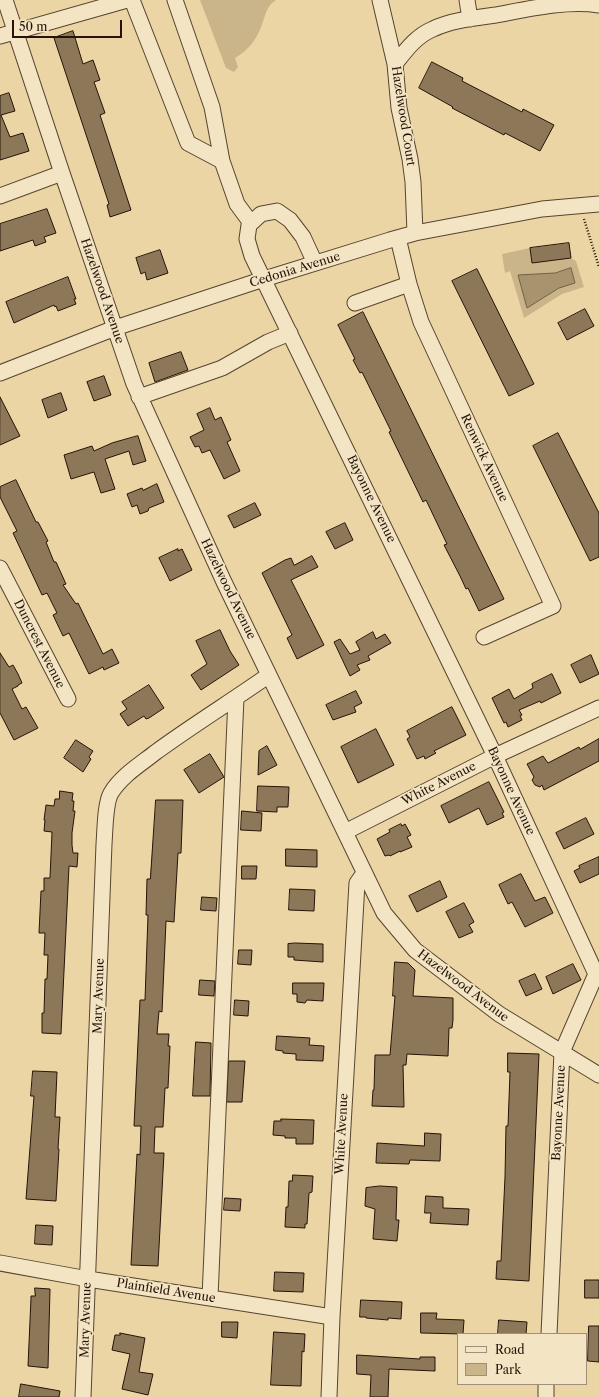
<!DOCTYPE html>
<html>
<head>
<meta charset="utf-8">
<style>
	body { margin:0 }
	#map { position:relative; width:599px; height:1397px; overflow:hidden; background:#ecd5a4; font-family:"Libre Caslon Text",serif }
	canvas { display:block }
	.legend { position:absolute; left:457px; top:1333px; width:130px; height:52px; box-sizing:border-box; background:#f3e4c4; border:1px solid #a19079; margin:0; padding:5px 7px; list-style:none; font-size:12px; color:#251308 }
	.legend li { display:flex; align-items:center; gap:8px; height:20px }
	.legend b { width:20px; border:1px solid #a19079 }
	.scale { position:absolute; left:12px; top:20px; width:110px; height:18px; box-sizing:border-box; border:2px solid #251308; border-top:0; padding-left:5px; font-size:12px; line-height:14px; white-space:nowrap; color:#251308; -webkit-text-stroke:3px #f3e4c4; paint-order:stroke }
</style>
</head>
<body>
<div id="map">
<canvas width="599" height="1397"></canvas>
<ul class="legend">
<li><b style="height:5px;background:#f3e4c4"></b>Road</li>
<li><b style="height:11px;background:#cab489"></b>Park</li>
</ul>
<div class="scale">50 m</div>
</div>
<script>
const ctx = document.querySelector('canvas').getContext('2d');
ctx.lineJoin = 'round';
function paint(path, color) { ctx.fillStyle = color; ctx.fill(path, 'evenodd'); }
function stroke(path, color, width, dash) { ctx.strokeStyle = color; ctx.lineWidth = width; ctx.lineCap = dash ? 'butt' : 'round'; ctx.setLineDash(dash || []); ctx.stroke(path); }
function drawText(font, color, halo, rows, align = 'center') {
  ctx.font = font + ' "Libre Caslon Text",serif'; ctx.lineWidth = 3.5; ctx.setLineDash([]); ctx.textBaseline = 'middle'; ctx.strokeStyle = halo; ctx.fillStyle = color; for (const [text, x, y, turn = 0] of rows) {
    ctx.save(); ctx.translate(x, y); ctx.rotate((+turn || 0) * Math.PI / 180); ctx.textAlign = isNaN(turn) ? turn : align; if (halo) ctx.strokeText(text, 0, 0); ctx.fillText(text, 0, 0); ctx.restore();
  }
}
const green = new Path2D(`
	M 200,0 L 276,0 C 266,6 265,17 261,27 C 256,41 247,51 235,58 L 238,67 L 234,72 L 226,68 Z
	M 530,248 L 532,263 L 571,258 L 576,261 L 584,287 L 562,294 L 524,318 L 510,271 L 505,273 L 502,254 Z`);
const water = new Path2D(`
	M 571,268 L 575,283 L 559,288 L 527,308 L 518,275 L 555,273 Z`);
const building = new Path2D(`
	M 73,31 L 83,64 L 93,60 L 100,80 L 94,82 L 105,113 L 100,115 L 131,210 L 110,217 L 107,205 L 109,204 L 54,38 Z
	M 432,62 L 463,78 L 462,81 L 522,112 L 523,109 L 554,125 L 540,151 L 505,133 L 504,135 L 452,108 L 453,107 L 419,88 Z
	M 9,93 L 15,111 L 1,115 L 10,137 L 23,133 L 29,151 L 0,160 L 0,96 Z
	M 47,209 L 56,233 L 44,237 L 46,242 L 35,246 L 33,240 L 0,251 L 0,224 Z
	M 569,243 L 571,258 L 532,263 L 530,248 Z
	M 160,250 L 168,273 L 147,280 L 145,272 L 141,274 L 136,258 Z
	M 477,269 L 534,384 L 509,396 L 452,281 Z
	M 68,277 L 76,299 L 74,299 L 76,304 L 58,311 L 56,306 L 55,307 L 54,305 L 14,323 L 6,302 Z
	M 585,309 L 594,326 L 567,340 L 558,323 Z
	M 363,312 L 504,599 L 479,611 L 468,588 L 466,589 L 460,576 L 444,545 L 447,544 L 426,500 L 423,502 L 389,432 L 391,431 L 362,372 L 360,373 L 353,360 L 355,359 L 338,325 Z
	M 181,352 L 188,370 L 155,382 L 149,363 Z
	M 104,376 L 111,395 L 94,401 L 87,382 Z
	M 61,393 L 67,410 L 48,418 L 42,400 Z
	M 0,397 L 20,436 L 0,445 Z
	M 210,408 L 215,420 L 221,417 L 231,440 L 227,442 L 240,471 L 224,479 L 210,450 L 202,453 L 199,446 L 195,447 L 190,437 L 204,430 L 197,414 Z
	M 558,433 L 599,513 L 599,557 L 590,561 L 533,446 Z
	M 138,436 L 146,461 L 133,465 L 129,451 L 105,459 L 115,489 L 101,493 L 94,472 L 71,479 L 64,455 L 92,446 L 94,451 L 112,443 Z
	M 16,480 L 36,522 L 38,522 L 48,541 L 46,542 L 54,562 L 56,562 L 66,584 L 63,585 L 76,604 L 78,603 L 103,654 L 112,649 L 119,663 L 104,670 L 103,667 L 89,674 L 69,633 L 63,636 L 53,615 L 57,613 L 47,593 L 42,595 L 13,533 L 17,531 L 0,497 L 0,487 Z
	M 157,484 L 164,502 L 149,508 L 148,511 L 140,514 L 137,505 L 132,507 L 127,494 L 142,488 L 143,490 Z
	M 255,503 L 261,515 L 234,528 L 228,516 Z
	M 345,523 L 353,540 L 335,549 L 326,532 Z
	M 178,549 L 178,551 L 182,549 L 192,570 L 170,581 L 159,558 Z
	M 312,556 L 318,567 L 291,580 L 324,645 L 297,659 L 287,638 L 292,635 L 262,573 L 285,560 L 291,558 L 294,565 Z
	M 220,630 L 230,651 L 239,665 L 201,690 L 191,675 L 207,664 L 196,641 Z
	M 373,632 L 376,639 L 385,634 L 391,643 L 368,656 L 370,660 L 357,665 L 360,670 L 350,676 L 334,642 L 340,639 L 350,654 L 360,650 L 356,642 Z
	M 0,653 L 9,667 L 13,665 L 18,674 L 22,683 L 18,685 L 18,686 L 12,689 L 22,709 L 26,707 L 38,728 L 14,740 L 0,713 Z
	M 591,655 L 599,674 L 580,683 L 571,665 Z
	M 552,674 L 561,693 L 541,703 L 540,701 L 519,710 L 522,715 L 520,716 L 522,720 L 508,727 L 506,722 L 504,723 L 492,698 L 509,689 L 514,699 L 533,688 L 532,684 Z
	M 149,685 L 164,708 L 149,718 L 146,719 L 144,716 L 128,726 L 120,714 L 127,709 L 122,702 Z
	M 356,691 L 362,703 L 354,707 L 356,712 L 333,720 L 326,705 Z
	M 452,707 L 466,735 L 434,751 L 436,753 L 425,759 L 424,756 L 417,759 L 407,739 L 410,737 L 407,731 Z
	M 376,729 L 394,765 L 358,783 L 341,747 Z
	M 599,739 L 599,761 L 544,790 L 542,785 L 540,787 L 535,785 L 532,780 L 534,777 L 527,764 L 543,756 L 548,763 L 579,747 L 580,749 Z
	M 76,740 L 93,751 L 89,757 L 91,759 L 83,772 L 64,758 Z
	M 267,746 L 277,765 L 258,775 L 259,751 Z
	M 210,754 L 224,777 L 199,793 L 184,770 Z
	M 489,782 L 504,812 L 502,813 L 504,817 L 487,825 L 479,808 L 449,823 L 441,806 Z
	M 258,786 L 289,787 L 288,807 L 277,807 L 277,812 L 257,811 Z
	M 60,791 L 73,793 L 72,801 L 74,801 L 73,811 L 75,811 L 72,833 L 72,845 L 73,853 L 78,853 L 77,867 L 69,866 L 61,1034 L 42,1033 L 42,1013 L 44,1013 L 45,979 L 47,979 L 48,955 L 44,955 L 45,933 L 39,933 L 41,891 L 44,891 L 44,878 L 50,878 L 52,832 L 44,831 L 45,820 L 44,820 L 46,805 L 54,806 L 55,799 L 59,799 Z
	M 156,800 L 183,800 L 181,853 L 178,853 L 174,922 L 166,921 L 162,1012 L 159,1011 L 157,1034 L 169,1034 L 168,1046 L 170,1046 L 168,1088 L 165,1088 L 163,1127 L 155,1127 L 154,1153 L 164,1153 L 158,1266 L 131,1265 L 137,1154 L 140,1155 L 141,1126 L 134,1126 L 140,1000 L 145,1000 L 148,915 L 146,915 L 147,879 L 150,879 Z
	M 242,811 L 262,813 L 261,831 L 241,830 Z
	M 586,818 L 594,834 L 564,849 L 556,833 Z
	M 401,824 L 402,826 L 405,824 L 411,835 L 407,837 L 412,847 L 400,852 L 400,851 L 390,856 L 389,855 L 385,856 L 377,839 L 390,832 L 389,830 Z
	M 286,849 L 317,850 L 317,867 L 286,866 Z
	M 599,857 L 599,874 L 580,883 L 574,871 L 580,868 L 579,866 Z
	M 242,866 L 257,866 L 256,879 L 242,879 Z
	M 521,874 L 535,901 L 545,897 L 553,913 L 525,927 L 512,902 L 508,904 L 499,885 Z
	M 440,881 L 447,897 L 417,912 L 409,896 Z
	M 290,889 L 315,890 L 314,911 L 289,910 Z
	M 202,897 L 217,898 L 216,911 L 201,910 Z
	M 464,903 L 474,922 L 469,925 L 473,932 L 459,938 L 446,912 Z
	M 295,943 L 323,944 L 323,962 L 294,960 L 294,957 L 288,957 L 288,944 Z
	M 239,950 L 252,950 L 251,965 L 238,964 Z
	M 395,962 L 408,963 L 415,970 L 413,996 L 453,998 L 453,1020 L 452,1028 L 449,1028 L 448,1056 L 407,1054 L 406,1065 L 403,1065 L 404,1107 L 372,1106 L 373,1090 L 374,1090 L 375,1055 L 390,1055 L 395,996 L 393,996 Z
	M 573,964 L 581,980 L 553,994 L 546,977 Z
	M 535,974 L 542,989 L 526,996 L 519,981 Z
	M 200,980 L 215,981 L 214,996 L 199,995 Z
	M 293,983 L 324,983 L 323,1001 L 307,1000 L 305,1003 L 297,1002 L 297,994 L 293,994 Z
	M 235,1000 L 249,1001 L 248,1016 L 234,1015 Z
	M 277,1036 L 310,1038 L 309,1045 L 324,1046 L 323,1061 L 296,1060 L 296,1054 L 283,1053 L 283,1051 L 276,1050 Z
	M 196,1042 L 211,1043 L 210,1096 L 193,1096 Z
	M 508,1053 L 539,1054 L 529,1281 L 496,1279 L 497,1261 L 501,1261 L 505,1177 L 506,1126 L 508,1126 L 510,1072 L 508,1072 Z
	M 229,1061 L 245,1061 L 242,1102 L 227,1102 Z
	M 33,1071 L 57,1072 L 55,1117 L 60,1117 L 58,1149 L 59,1149 L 56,1201 L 26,1199 L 34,1096 L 31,1096 Z
	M 281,1119 L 314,1120 L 313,1144 L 296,1144 L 296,1138 L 285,1138 L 285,1136 L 273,1135 L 274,1121 L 281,1121 Z
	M 425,1133 L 441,1134 L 440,1161 L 410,1160 L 409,1164 L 376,1163 L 377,1143 L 424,1146 Z
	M 293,1175 L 313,1176 L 312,1192 L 309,1193 L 307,1224 L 305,1224 L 305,1228 L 285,1227 L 286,1207 L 288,1207 L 289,1181 L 292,1181 Z
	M 380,1186 L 397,1187 L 396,1220 L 399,1220 L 397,1241 L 373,1239 L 375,1209 L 365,1206 L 366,1188 Z
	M 426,1196 L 443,1197 L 443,1208 L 469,1209 L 468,1225 L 430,1223 L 431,1213 L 425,1213 Z
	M 225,1198 L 241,1199 L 240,1211 L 224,1210 Z
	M 36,1225 L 53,1226 L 52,1245 L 35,1244 Z
	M 275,1272 L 304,1273 L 303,1292 L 274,1291 Z
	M 585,1280 L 599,1280 L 599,1298 L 585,1298 Z
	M 35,1288 L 50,1289 L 48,1368 L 28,1366 L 31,1298 L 31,1296 L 35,1296 Z
	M 361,1300 L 402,1302 L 401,1319 L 388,1318 L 388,1320 L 366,1318 L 366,1317 L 360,1317 Z
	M 421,1313 L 437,1313 L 436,1319 L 464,1320 L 463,1334 L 421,1333 Z
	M 499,1320 L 527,1322 L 526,1334 L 498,1334 Z
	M 222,1322 L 238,1322 L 237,1338 L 222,1337 Z
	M 589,1326 L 599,1326 L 599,1362 L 588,1361 Z
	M 274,1332 L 305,1334 L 304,1352 L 302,1351 L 301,1386 L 271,1385 Z
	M 120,1333 L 145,1338 L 139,1372 L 153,1374 L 148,1395 L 122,1389 L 130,1354 L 112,1350 L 115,1335 L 120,1335 Z
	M 357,1355 L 420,1359 L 420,1357 L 435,1357 L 435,1371 L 389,1369 L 388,1397 L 370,1397 L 371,1375 L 357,1374 Z
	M 21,1384 L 60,1391 L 59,1397 L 19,1397 Z`);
const path = new Path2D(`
	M 584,219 L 599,267`);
const minor = new Path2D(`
	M 5,0 L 62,173 L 134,384 L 224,582 L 384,913 L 415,950 L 499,1014 L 599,1075
	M 132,0 L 188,143 L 222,161
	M 175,0 L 212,107 L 222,161 L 237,204 L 251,223
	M 380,0 L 395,64 L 399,108 L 410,159 L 413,182 L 415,233
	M 467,0 L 470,19
	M 0,36 L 127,0
	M 395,64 C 406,50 416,36 433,29 C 452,20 475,18 496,15 C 528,9 567,0 599,5
	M 0,196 L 62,173
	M 398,238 L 409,284 L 421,322 L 553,606 L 484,637
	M 315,263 L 303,237 L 290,220 L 277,211 L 261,214 L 249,225 L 247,239 L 252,256 L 495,756 L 596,974 L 562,1052 L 549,1334
	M 355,303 L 409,284
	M 0,373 L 115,328 L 264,279 L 390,240 L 415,233 L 542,209 L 599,204
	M 139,397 L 222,368 L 268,342 L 290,333
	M 0,568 L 68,699
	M 345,832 L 495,756 L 599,708
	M 0,1263 L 88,1279 L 332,1317
	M 210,1297 L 236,698
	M 83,1397 L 104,844 C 105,832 105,803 111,793 C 121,776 141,764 156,752 C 193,725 232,701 269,675
	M 329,1397 L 332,1317 L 357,883 L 364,873
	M 546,1397 L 546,1384`);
const streetNames = [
	["Hazelwood Court",403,116,81],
	["Cedonia Avenue",295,270,-17],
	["Hazelwood Avenue",102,291,71],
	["Renwick Avenue",484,458,65],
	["Bayonne Avenue",371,499,64],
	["Hazelwood Avenue",228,589,64],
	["Duncrest Avenue",39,644,63],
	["White Avenue",439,784,-27],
	["Bayonne Avenue",511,791,65],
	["Hazelwood Avenue",463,986,37],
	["Mary Avenue",99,996,-88],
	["Bayonne Avenue",559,1113,-87],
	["White Avenue",342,1134,-87],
	["Plainfield Avenue",166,1291,9],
	["Mary Avenue",86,1320,-88]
];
paint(green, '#cab489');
paint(water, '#a8936f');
stroke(water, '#746046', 1);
paint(building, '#8c7859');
stroke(building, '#251308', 1);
stroke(minor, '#57442f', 17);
stroke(path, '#251308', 2.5, [1, 2]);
stroke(minor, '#f3e4c4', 15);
drawText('12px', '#251308', '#f3e4c4', streetNames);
</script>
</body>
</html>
